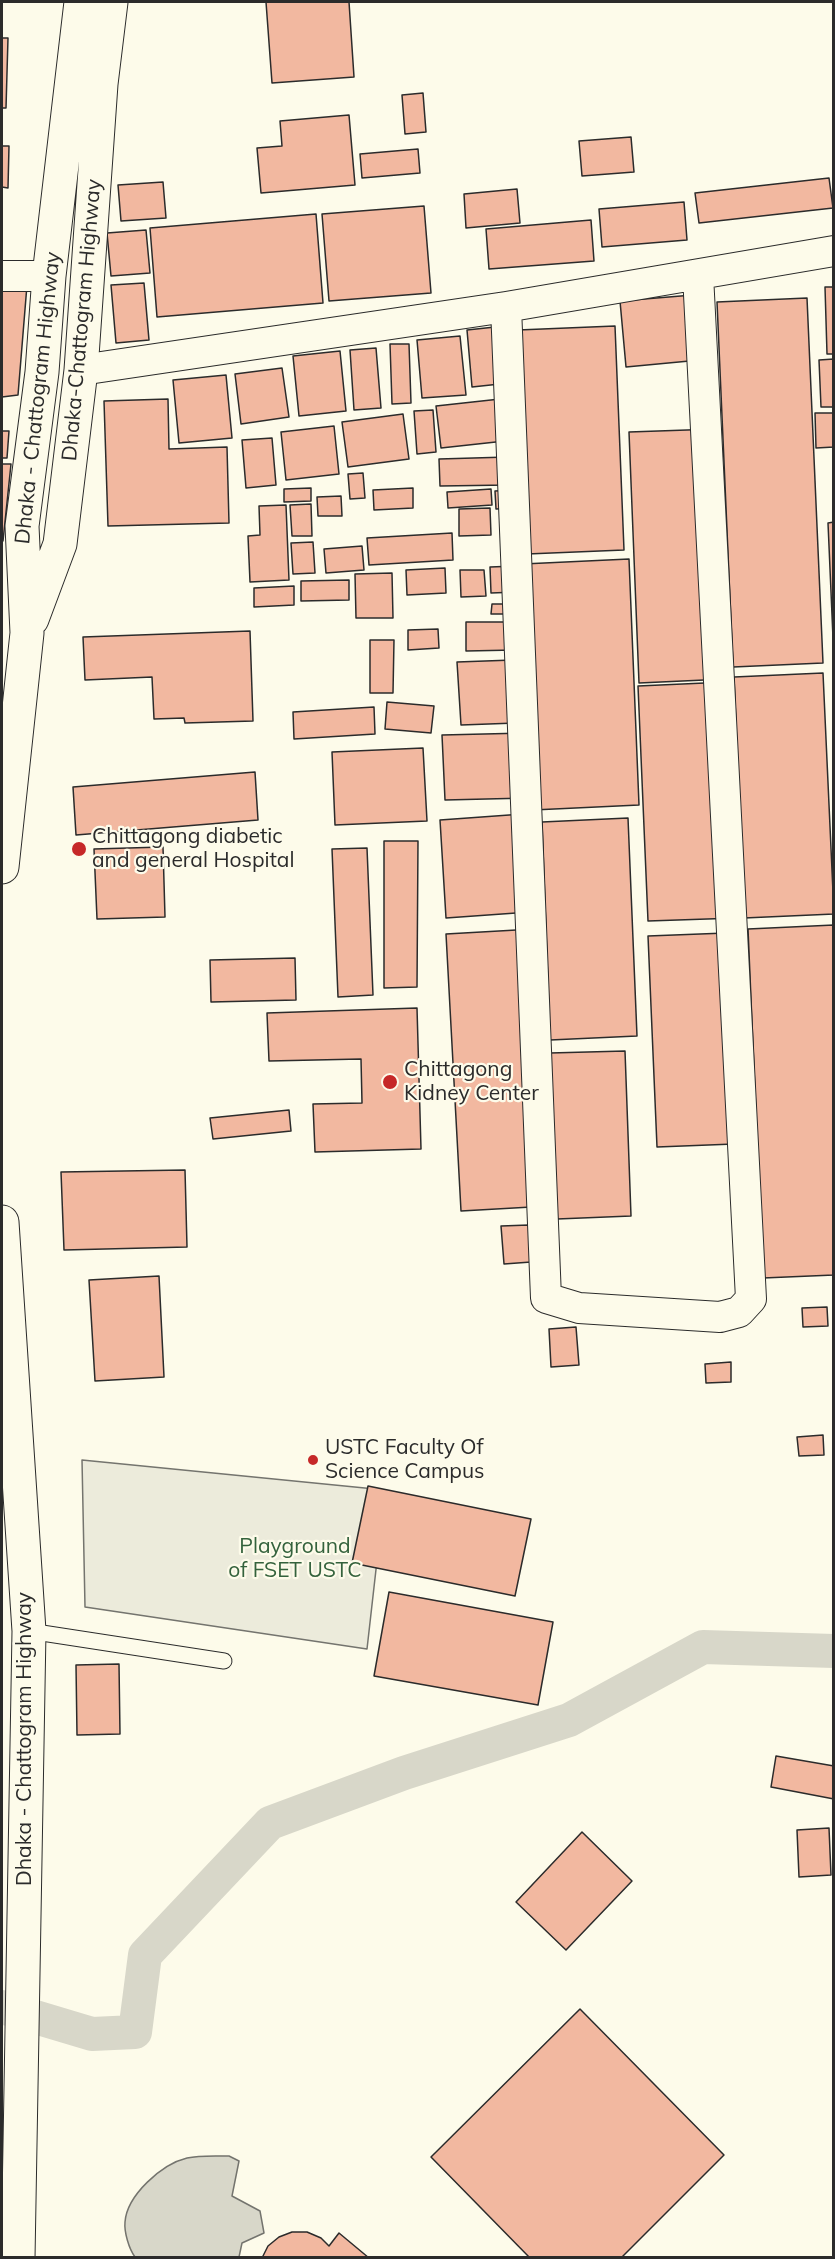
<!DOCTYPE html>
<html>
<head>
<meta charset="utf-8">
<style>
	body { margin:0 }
	#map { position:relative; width:835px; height:2259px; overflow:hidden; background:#fdfbea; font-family:Mulish,sans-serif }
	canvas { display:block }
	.frame { position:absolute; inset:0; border:3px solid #2b2b2b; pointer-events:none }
</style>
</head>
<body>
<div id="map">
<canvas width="835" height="2259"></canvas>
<div class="frame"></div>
</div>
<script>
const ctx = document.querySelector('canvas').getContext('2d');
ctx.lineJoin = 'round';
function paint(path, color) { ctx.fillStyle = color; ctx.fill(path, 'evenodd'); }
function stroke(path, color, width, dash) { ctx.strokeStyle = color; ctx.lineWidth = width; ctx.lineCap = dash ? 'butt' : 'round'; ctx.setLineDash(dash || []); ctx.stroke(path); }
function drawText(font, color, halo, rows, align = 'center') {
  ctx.font = font + ' Mulish,sans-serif'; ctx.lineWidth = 4.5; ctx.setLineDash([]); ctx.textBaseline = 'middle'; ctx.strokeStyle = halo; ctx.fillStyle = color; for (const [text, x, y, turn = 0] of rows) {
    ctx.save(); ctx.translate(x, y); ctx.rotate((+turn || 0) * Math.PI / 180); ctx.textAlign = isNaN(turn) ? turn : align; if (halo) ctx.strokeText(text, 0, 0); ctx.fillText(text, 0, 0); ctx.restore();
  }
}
const green = new Path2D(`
	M 82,1460 L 385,1490 L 367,1649 L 85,1607 Z`);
const water = new Path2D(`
	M 229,2156 L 239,2161 L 232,2196 L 260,2211 L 264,2233 L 242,2243 L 239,2257 L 135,2257 C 129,2249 124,2232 125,2222 C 127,2195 162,2164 187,2158 C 200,2155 216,2156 229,2156 Z`);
const canal = new Path2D(`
	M 2,2007 L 92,2034 L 135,2032 L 145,1955 L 270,1823 L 404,1773 L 569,1720 L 703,1647 L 834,1651`);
const building = new Path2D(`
	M 266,2 L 349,2 L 354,77 L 272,83 Z
	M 2,38 L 8,38 L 6,108 L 2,108 Z
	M 423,93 L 426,132 L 405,134 L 402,95 Z
	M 349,115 L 355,185 L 261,193 L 257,148 L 282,146 L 280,121 Z
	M 631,137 L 634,172 L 582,176 L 579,141 Z
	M 2,146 L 9,146 L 8,188 L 2,187 Z
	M 418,149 L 420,173 L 362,178 L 360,154 Z
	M 829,178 L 833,208 L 699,223 L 695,193 Z
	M 163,182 L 166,218 L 121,221 L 118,185 Z
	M 517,189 L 520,223 L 466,228 L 464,194 Z
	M 684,202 L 687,240 L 602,247 L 599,209 Z
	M 424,206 L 431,293 L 329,301 L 322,214 Z
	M 316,214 L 323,303 L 157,317 L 150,228 Z
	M 591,220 L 594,261 L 489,269 L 486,229 Z
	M 146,230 L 150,273 L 111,276 L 107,233 Z
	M 144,283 L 149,340 L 116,343 L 111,285 Z
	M 2,285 L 27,285 L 18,395 L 2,397 Z
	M 825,287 L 834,287 L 834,354 L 827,354 Z
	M 693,295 L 700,360 L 626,367 L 620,301 Z
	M 807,298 L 823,663 L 733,667 L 717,302 Z
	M 615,326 L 624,550 L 527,554 L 518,330 Z
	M 495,327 L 500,384 L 472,387 L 467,330 Z
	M 460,336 L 466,395 L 422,398 L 417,340 Z
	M 390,344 L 409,344 L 411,403 L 392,404 Z
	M 376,348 L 381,408 L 354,410 L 350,350 Z
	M 340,351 L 346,411 L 299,416 L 293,356 Z
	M 834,359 L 834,407 L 821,407 L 819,360 Z
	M 282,368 L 289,417 L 241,424 L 235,374 Z
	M 226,375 L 232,438 L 179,443 L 173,380 Z
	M 168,399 L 169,449 L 227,447 L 229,523 L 108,526 L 104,401 Z
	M 500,399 L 505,441 L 441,448 L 436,406 Z
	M 433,410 L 436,452 L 417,454 L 414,411 Z
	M 815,413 L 834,413 L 834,447 L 816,448 Z
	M 403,414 L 409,459 L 348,467 L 342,422 Z
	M 334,426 L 339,474 L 286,480 L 281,432 Z
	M 716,429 L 726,679 L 639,683 L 629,432 Z
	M 2,431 L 9,431 L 7,458 L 2,458 Z
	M 272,438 L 276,485 L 246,488 L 242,440 Z
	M 508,457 L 509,485 L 440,486 L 439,459 Z
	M 2,464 L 11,464 L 3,541 L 2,541 Z
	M 363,473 L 365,498 L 350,499 L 348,474 Z
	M 311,488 L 311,501 L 284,502 L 284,489 Z
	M 413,488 L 413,508 L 374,510 L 373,490 Z
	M 491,489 L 492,505 L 448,508 L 447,492 Z
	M 513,490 L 514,508 L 496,509 L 495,491 Z
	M 341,496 L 342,516 L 318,516 L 317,497 Z
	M 311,504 L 312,536 L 292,536 L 290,505 Z
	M 286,505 L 289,580 L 250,582 L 248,536 L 260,535 L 259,506 Z
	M 490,508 L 491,535 L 459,536 L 459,509 Z
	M 834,522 L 834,638 L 833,638 L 828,523 Z
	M 452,533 L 453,560 L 369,565 L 367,538 Z
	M 313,542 L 315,573 L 293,574 L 291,543 Z
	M 362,546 L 364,570 L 326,573 L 324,549 Z
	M 629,559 L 639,805 L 533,810 L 523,564 Z
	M 516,566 L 517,592 L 491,593 L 490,567 Z
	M 445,568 L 446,593 L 407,595 L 406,570 Z
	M 460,570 L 484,570 L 486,596 L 461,597 Z
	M 392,573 L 393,618 L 356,618 L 355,574 Z
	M 349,580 L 349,600 L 301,601 L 301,581 Z
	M 294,586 L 294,605 L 254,607 L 254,588 Z
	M 492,604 L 518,604 L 518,614 L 491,614 Z
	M 466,622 L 515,622 L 515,650 L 466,651 Z
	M 438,629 L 439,648 L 408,650 L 408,630 Z
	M 250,631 L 253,721 L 185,723 L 184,718 L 154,719 L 152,677 L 85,680 L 83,637 Z
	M 370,640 L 394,640 L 393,693 L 370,693 Z
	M 513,660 L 516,723 L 461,725 L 457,662 Z
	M 823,673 L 834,914 L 744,918 L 734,677 Z
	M 727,682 L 737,918 L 648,921 L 638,686 Z
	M 387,702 L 434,706 L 431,733 L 385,729 Z
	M 374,707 L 375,734 L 294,739 L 293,712 Z
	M 526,733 L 528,798 L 445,800 L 442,735 Z
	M 423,748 L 427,821 L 335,825 L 332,752 Z
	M 255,772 L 258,820 L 76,835 L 73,787 Z
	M 523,814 L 530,912 L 446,918 L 440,820 Z
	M 628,818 L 637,1036 L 550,1040 L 542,822 Z
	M 384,841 L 418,841 L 417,987 L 384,988 Z
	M 163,847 L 165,917 L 97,919 L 94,849 Z
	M 367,848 L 373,995 L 338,997 L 332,849 Z
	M 834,925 L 834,1275 L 763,1278 L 748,929 Z
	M 534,929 L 549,1206 L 461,1211 L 446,934 Z
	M 726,933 L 734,1144 L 657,1147 L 648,936 Z
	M 295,958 L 296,1000 L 211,1002 L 210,960 Z
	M 417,1008 L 421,1149 L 315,1152 L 313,1104 L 362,1103 L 361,1059 L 269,1061 L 267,1013 Z
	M 625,1051 L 631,1216 L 557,1219 L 550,1053 Z
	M 289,1110 L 291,1131 L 213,1139 L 210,1118 Z
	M 185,1170 L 187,1247 L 64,1250 L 61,1172 Z
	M 529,1225 L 531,1262 L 504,1264 L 501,1226 Z
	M 159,1276 L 164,1377 L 95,1381 L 89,1280 Z
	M 827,1307 L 828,1326 L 803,1327 L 802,1308 Z
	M 576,1327 L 579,1365 L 551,1367 L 549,1329 Z
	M 731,1362 L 731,1382 L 706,1383 L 705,1364 Z
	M 823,1435 L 824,1455 L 799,1456 L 797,1437 Z
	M 368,1486 L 531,1519 L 515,1596 L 352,1563 Z
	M 389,1592 L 553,1622 L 538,1705 L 374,1676 Z
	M 119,1664 L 120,1734 L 77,1735 L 76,1665 Z
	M 776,1756 L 834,1766 L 834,1799 L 771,1787 Z
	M 829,1828 L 831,1875 L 799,1877 L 797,1830 Z
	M 582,1832 L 632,1881 L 566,1950 L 516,1902 Z
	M 580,2009 L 724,2155 L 621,2258 L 530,2258 L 431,2157 Z
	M 292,2232 L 307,2232 L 321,2238 L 329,2246 L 339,2233 L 369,2258 L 262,2258 L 268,2246 L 279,2237 Z`);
const lane = new Path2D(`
	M 29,1631 L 224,1661`);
const street = new Path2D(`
	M 2,276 L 49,276
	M 506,307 L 546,1298 L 579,1308 L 720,1317 L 739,1312 L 751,1299 L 698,275
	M 81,370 L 506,307 L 834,251`);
const highway = new Path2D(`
	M 32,619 L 60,544 L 81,370 L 101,84 L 111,2
	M 2,867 L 27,633 L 22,526 L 42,372 L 49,276 L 81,2
	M 2,1222 L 29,1631 L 18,2258`);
const markers = [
	[79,849,8,"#c62828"],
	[390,1082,8,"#c62828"],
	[313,1460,6,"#c62828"]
];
const streetNames = [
	["Dhaka-Chattogram Highway",82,320,-85],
	["Dhaka - Chattogram Highway",38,398,-84],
	["Dhaka - Chattogram Highway",25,1739,-90]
];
const poiNames = [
	["Chittagong diabetic",92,837],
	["and general Hospital",92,861],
	["Chittagong",404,1070],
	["Kidney Center",404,1094],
	["USTC Faculty Of",325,1448],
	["Science Campus",325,1472]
];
const parkNames = [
	["Playground",295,1547],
	["of FSET USTC",295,1571]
];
paint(green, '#ecebdb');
stroke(green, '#74746e', 1.5);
paint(water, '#d8d7c9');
stroke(water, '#74746e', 1.5);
stroke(canal, '#d8d7c9', 34);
paint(building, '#f2b8a0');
stroke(building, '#2b2b2b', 1.5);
stroke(lane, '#2b2b2b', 17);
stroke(street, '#2b2b2b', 32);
stroke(highway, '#2b2b2b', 35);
stroke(lane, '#fdfbea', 15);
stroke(street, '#fdfbea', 30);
stroke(highway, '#fdfbea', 33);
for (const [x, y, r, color] of markers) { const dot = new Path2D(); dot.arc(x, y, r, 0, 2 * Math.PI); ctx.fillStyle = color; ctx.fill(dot); stroke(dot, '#fdfbea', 2); }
drawText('21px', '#2b2b2b', '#fdfbea', streetNames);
drawText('21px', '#2b2b2b', '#fdfbea', poiNames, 'left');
drawText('21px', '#34623c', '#fdfbea', parkNames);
</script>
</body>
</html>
